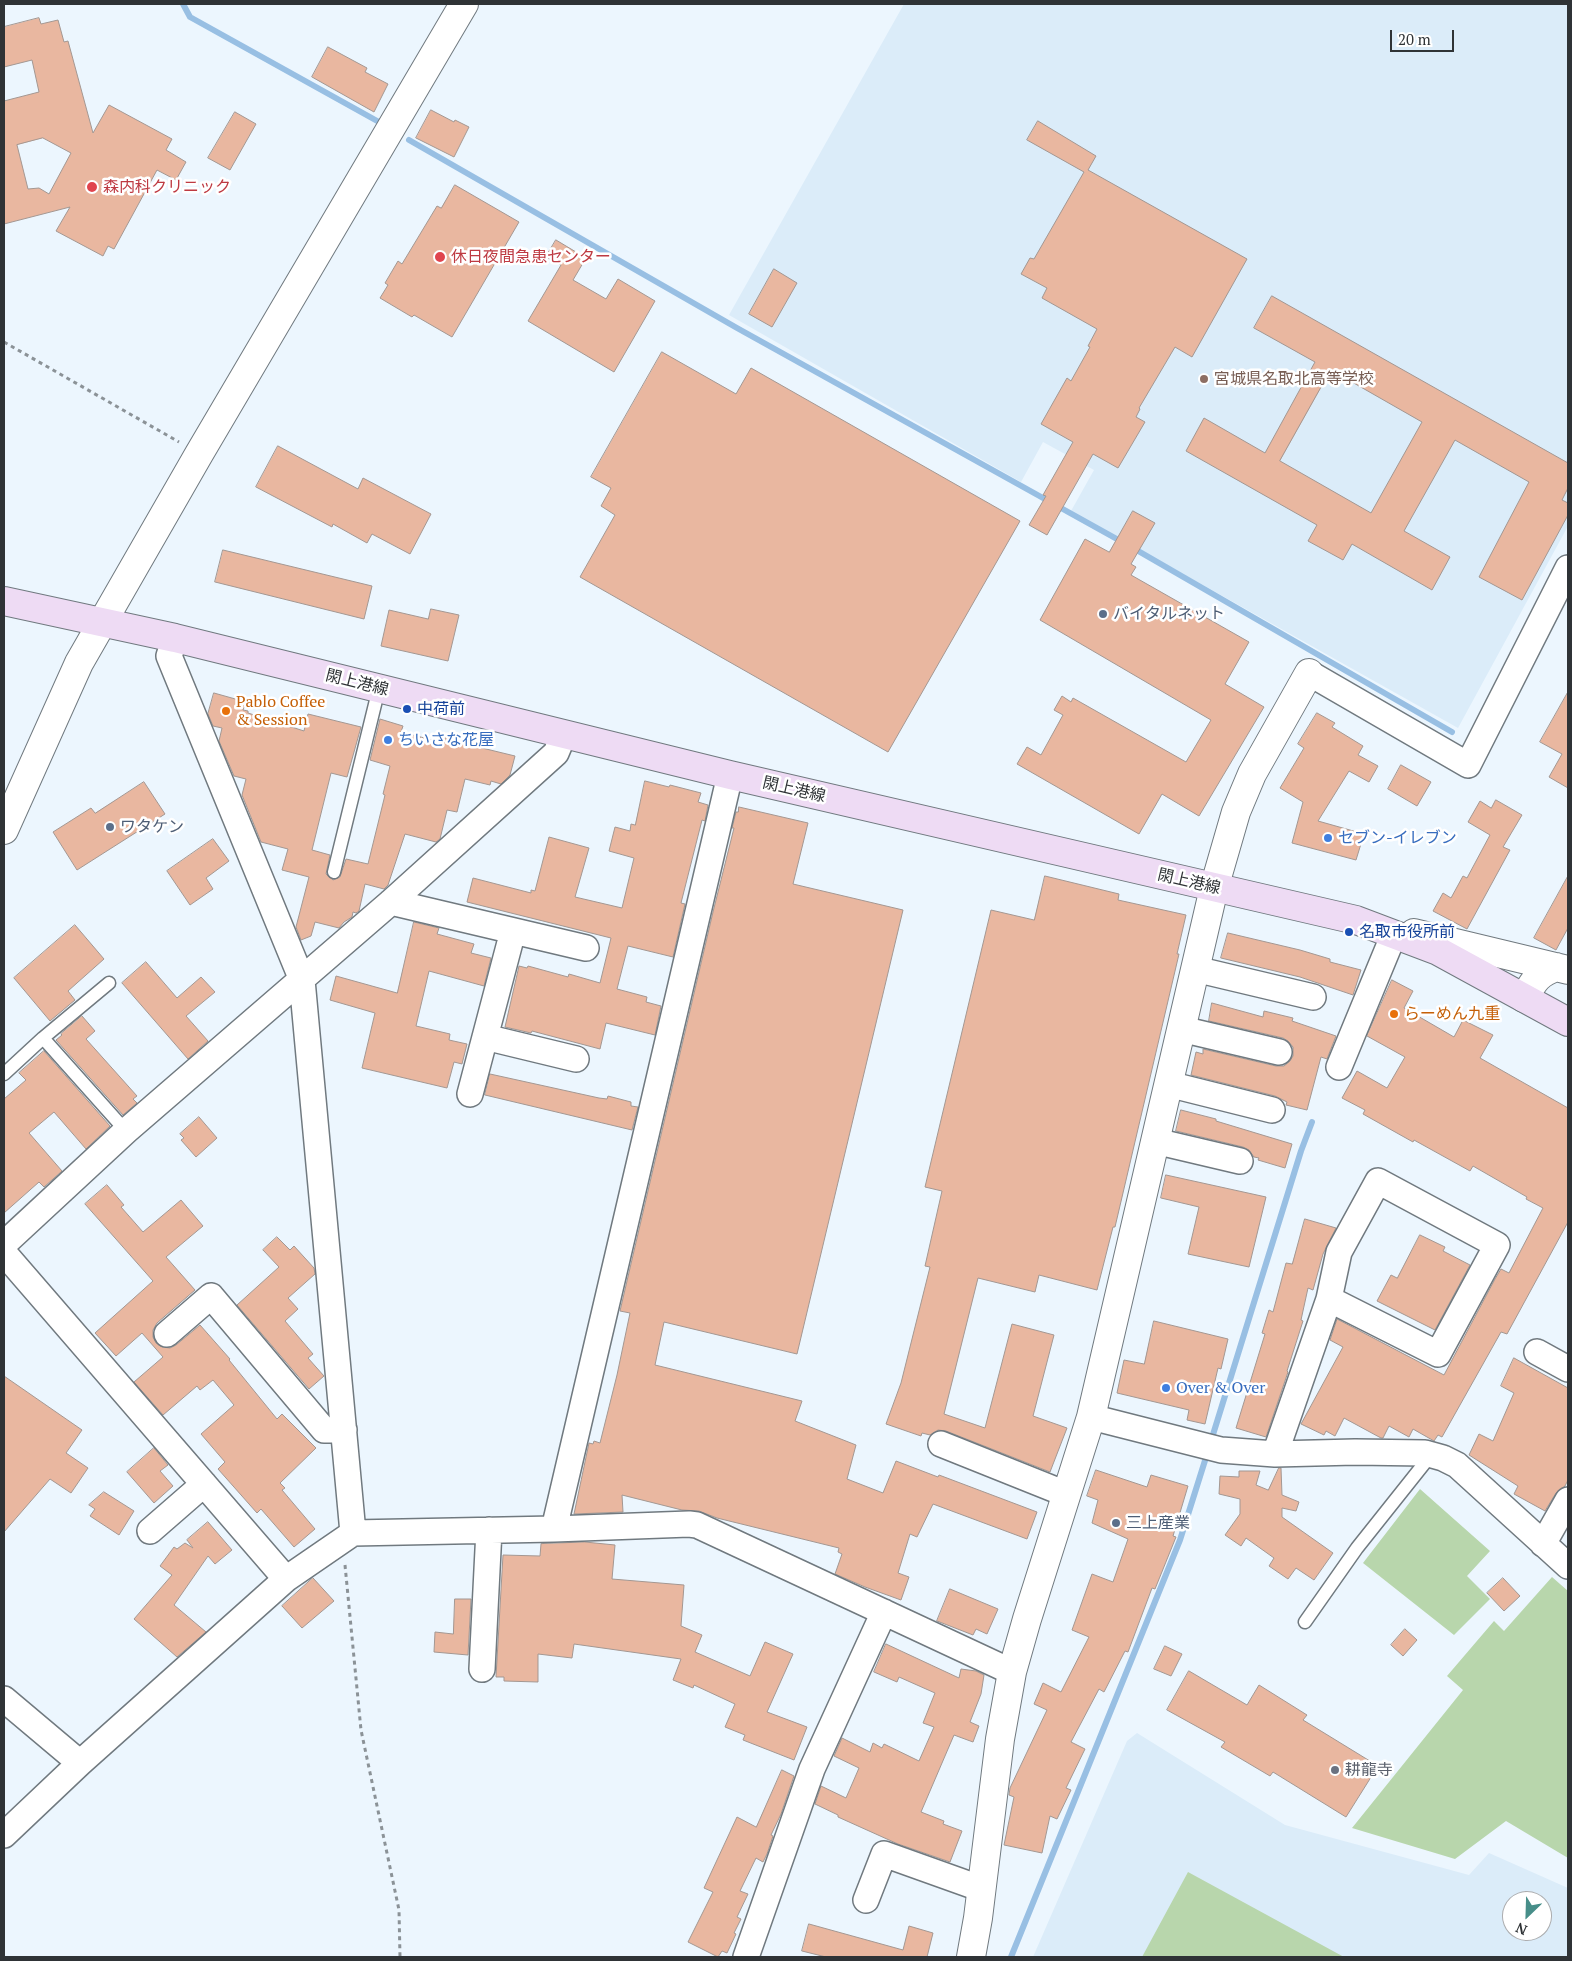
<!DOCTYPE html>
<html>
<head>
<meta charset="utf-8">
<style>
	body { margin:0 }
	#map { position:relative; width:1572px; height:1961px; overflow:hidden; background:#ecf6fe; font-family:"PT Serif",serif }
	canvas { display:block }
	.frame { position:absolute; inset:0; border:5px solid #2f3336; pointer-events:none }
	.north { position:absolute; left:1502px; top:1891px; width:50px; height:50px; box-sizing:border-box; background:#fff; border:1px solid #acadaf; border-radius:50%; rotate:204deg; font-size:14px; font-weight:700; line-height:20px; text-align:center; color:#2f3336 }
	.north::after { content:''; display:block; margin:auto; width:18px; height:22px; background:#478e89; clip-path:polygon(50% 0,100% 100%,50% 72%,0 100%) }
	.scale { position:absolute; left:1390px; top:30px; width:64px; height:22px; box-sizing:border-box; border:2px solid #2f3336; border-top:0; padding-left:6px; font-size:15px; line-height:18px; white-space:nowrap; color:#2f3336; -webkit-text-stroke:4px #fff; paint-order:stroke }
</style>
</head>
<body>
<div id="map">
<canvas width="1572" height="1961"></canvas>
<div class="frame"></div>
<div class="north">N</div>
<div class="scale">20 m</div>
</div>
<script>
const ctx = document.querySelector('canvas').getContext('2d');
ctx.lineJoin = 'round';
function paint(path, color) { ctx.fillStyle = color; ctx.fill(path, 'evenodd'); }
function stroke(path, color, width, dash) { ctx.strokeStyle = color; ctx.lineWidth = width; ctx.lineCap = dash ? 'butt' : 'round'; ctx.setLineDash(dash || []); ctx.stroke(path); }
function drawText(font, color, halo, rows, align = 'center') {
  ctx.font = font + ' "PT Serif","Noto Sans JP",serif'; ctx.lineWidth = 5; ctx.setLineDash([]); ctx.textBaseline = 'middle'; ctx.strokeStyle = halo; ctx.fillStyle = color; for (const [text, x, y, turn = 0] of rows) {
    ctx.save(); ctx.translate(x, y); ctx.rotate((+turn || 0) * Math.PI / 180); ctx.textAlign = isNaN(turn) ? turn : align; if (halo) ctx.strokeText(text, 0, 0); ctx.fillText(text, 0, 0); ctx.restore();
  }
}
const built = new Path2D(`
	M 904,4 L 1568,4 L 1568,526 L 1458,728 L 1071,511 L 1094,470 L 1043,442 L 1021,482 L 729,315 Z
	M 1137,1733 L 1285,1825 L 1469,1875 L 1489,1853 L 1568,1888 L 1568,1957 L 1033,1957 L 1127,1741 ZM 1512,1901 L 1542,1901 L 1542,1931 L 1512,1931 Z`);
const green = new Path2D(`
	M 1420,1489 L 1490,1551 L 1467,1576 L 1490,1599 L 1454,1635 L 1363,1563 Z
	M 1552,1577 L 1568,1591 L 1568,1858 L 1506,1821 L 1455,1859 L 1352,1828 L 1463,1690 L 1447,1676 L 1494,1621 L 1504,1631 Z
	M 1188,1872 L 1344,1957 L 1142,1957 Z`);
const stream = new Path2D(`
	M 183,4 L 190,17 L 379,122
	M 409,140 L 737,328 L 1124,543
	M 1133,548 L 1452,732
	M 1211,1441 L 1301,1151 L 1312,1122
	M 1011,1957 L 1180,1540 L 1208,1451`);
const building = new Path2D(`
	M 39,18 L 41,24 L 58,20 L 64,42 L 68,41 L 93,133 L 109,105 L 172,139 L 166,150 L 186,162 L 176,180 L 157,170 L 114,249 L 108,246 L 103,256 L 56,231 L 70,207 L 4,224 L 4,101 L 39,92 L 32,60 L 4,67 L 4,27 ZM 43,138 L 71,153 L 49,194 L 39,188 L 28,189 L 17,145 Z
	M 328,47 L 367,68 L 365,72 L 388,84 L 374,112 L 312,77 Z
	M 431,110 L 454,122 L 455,120 L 469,127 L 454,157 L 416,138 Z
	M 235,112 L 256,124 L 230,170 L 208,158 Z
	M 1038,121 L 1096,156 L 1088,170 L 1247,259 L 1192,357 L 1175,347 L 1139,408 L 1140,409 L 1136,417 L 1145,422 L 1118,468 L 1093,454 L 1047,535 L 1029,525 L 1046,496 L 1043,495 L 1073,442 L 1041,424 L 1067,378 L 1071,381 L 1090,347 L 1088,346 L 1097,329 L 1042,298 L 1047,288 L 1021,274 L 1030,258 L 1034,259 L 1084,172 L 1027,140 Z
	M 455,185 L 519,222 L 452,337 L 414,315 L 412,317 L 380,298 L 388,285 L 385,283 L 398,261 L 402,264 L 437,206 L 441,208 Z
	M 556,240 L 586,258 L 573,280 L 606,299 L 618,279 L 655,301 L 614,372 L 528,321 L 561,265 L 546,257 Z
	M 774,269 L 797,283 L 772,327 L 749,314 Z
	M 1272,296 L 1568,463 L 1568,488 L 1562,500 L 1568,503 L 1568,515 L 1522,600 L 1479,577 L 1529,482 L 1455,440 L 1404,531 L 1450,557 L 1432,590 L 1352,544 L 1343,560 L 1308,541 L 1317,525 L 1186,451 L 1204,418 L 1265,453 L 1315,362 L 1254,328 ZM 1331,370 L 1422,422 L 1371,513 L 1280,461 Z
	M 662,352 L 736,394 L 751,368 L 1020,521 L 888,752 L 580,577 L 615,515 L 601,506 L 611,488 L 591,477 Z
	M 278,446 L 358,489 L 363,478 L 431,514 L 410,554 L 372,534 L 367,543 L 333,524 L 332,527 L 256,487 Z
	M 1133,511 L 1155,523 L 1131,564 L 1136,567 L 1131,575 L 1249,642 L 1225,684 L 1264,707 L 1199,816 L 1162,794 L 1139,834 L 1017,764 L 1027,747 L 1041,755 L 1063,715 L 1054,710 L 1062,696 L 1071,702 L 1073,698 L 1186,762 L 1211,720 L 1040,620 L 1085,539 L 1109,552 Z
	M 223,550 L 372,586 L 364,619 L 215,582 Z
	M 431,609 L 459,615 L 448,661 L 381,646 L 389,610 L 428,619 Z
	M 1568,692 L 1568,788 L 1549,777 L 1562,754 L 1540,742 Z
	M 214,693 L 246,702 L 243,710 L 248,711 L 248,713 L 304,731 L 308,714 L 361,727 L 347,777 L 331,773 L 312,850 L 330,855 L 326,874 L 333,880 L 340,877 L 346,859 L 368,864 L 385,795 L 383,794 L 390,766 L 370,760 L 380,719 L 403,726 L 401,732 L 444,743 L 446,735 L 479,744 L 478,747 L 515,756 L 510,775 L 501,784 L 491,781 L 490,785 L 465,779 L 457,812 L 447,810 L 440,839 L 436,842 L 405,834 L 388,885 L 384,889 L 365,884 L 359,911 L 356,913 L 353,912 L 352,917 L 344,922 L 339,928 L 315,922 L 311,936 L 301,940 L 296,927 L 309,877 L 282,870 L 288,849 L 261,842 L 242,795 L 246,779 L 234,776 L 219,741 L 222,728 L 213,726 L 208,714 Z
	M 1317,713 L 1335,723 L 1332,727 L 1363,746 L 1358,755 L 1378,766 L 1369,782 L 1349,771 L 1318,821 L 1364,834 L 1356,860 L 1292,843 L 1303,802 L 1280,788 L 1304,748 L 1298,744 Z
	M 1401,765 L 1431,782 L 1417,806 L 1388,789 Z
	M 645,781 L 669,787 L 670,785 L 701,793 L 698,802 L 708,805 L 705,821 L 702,820 L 681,903 L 685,904 L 673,957 L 628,946 L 617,989 L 647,997 L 646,1002 L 661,1006 L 655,1035 L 606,1023 L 600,1049 L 532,1031 L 531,1033 L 505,1027 L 519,966 L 527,968 L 528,966 L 568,977 L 569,974 L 600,983 L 611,938 L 467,902 L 473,878 L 531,893 L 531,890 L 535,891 L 549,837 L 589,848 L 575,897 L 622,908 L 634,858 L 609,851 L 615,827 L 630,831 L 631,824 L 635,825 Z
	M 144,782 L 165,814 L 77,870 L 53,832 L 91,808 L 95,813 Z
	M 1496,800 L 1522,815 L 1503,847 L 1510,850 L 1467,929 L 1433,911 L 1443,893 L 1451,898 L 1463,876 L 1467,878 L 1490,835 L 1468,822 L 1480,801 L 1491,808 Z
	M 739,807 L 808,823 L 793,884 L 903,910 L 797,1354 L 664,1322 L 655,1365 L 802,1401 L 795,1421 L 856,1445 L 847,1479 L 883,1493 L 896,1461 L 938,1477 L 939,1475 L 1037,1512 L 1027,1539 L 933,1504 L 917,1537 L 910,1534 L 898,1573 L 909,1577 L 901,1600 L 865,1587 L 835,1574 L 842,1554 L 838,1552 L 839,1548 L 717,1518 L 699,1511 L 682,1510 L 622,1495 L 623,1512 L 574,1514 L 589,1443 L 593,1444 L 594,1441 L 600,1443 L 617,1375 L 630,1313 L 620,1311 L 713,912 L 734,828 L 732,828 L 736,812 L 738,812 Z
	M 213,839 L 229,861 L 206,878 L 213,889 L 190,905 L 167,871 Z
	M 1045,876 L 1119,894 L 1118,900 L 1186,915 L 1177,954 L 1179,954 L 1115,1227 L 1113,1227 L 1097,1290 L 1039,1275 L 1035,1292 L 978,1278 L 944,1414 L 985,1428 L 1012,1324 L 1054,1335 L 1033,1416 L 1067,1428 L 1050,1472 L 946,1431 L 938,1430 L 930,1435 L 922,1433 L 921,1436 L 886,1424 L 901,1383 L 930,1267 L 925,1266 L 942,1191 L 925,1187 L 991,910 L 1034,920 Z
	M 1568,876 L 1568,928 L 1556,950 L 1534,938 Z
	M 414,922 L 439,928 L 437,934 L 474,944 L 471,953 L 491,958 L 484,986 L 429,971 L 416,1026 L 450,1034 L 449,1040 L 467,1044 L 462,1064 L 454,1062 L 447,1088 L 362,1068 L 375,1013 L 330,1000 L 336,976 L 397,993 Z
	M 75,925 L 104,959 L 68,991 L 75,1000 L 50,1021 L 14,978 Z
	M 1228,933 L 1300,950 L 1330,959 L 1330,962 L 1361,970 L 1353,995 L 1300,977 L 1221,958 Z
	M 146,962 L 177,998 L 201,977 L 215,992 L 186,1016 L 208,1041 L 188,1059 L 122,983 Z
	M 1392,980 L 1413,991 L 1404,1008 L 1454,1037 L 1463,1020 L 1493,1035 L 1480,1058 L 1568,1108 L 1568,1222 L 1507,1334 L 1501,1332 L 1442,1437 L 1438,1435 L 1434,1441 L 1413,1429 L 1409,1437 L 1389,1426 L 1383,1438 L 1381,1438 L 1344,1418 L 1335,1436 L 1326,1431 L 1324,1435 L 1301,1424 L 1343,1347 L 1330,1340 L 1337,1319 L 1444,1375 L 1495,1279 L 1501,1269 L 1509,1273 L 1543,1208 L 1526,1199 L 1527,1197 L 1473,1166 L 1470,1171 L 1414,1140 L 1413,1142 L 1363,1114 L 1365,1110 L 1342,1098 L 1357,1071 L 1387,1088 L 1405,1057 L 1367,1036 Z
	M 1212,1003 L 1263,1017 L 1264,1011 L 1293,1018 L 1292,1021 L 1336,1036 L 1327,1059 L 1321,1057 L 1307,1110 L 1286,1105 L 1287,1102 L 1275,1096 L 1191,1075 L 1196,1052 L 1203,1054 L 1203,1049 L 1276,1066 L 1284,1066 L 1290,1061 L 1293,1056 L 1293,1047 L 1288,1041 L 1283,1038 L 1209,1021 Z
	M 82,1016 L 95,1031 L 86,1039 L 137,1096 L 133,1099 L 137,1103 L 123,1115 L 56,1040 L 62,1035 L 61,1034 Z
	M 44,1051 L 110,1126 L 86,1149 L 54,1112 L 29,1133 L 62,1171 L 44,1187 L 39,1182 L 4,1213 L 4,1099 L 26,1080 L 19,1073 Z
	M 490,1074 L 599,1098 L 607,1099 L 608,1096 L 631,1102 L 631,1106 L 638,1107 L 632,1130 L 485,1095 Z
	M 1181,1110 L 1216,1119 L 1216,1121 L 1292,1144 L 1285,1168 L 1258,1160 L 1259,1158 L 1254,1157 L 1249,1150 L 1243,1147 L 1176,1131 Z
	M 199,1117 L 217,1138 L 196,1157 L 181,1140 L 184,1138 L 180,1134 Z
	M 1166,1175 L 1266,1197 L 1249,1267 L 1188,1254 L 1199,1207 L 1161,1198 Z
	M 107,1185 L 124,1205 L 121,1207 L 143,1232 L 181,1200 L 203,1226 L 166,1257 L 195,1290 L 157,1323 L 153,1330 L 153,1337 L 156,1343 L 162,1347 L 170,1348 L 176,1345 L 200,1325 L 230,1359 L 229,1360 L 277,1419 L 282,1414 L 316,1448 L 280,1483 L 285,1488 L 282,1490 L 315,1529 L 294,1547 L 261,1509 L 257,1513 L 218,1469 L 225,1462 L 201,1434 L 234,1405 L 213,1380 L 200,1390 L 197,1386 L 163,1415 L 134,1382 L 163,1357 L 142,1333 L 116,1356 L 95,1333 L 153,1281 L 85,1204 Z
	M 1305,1219 L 1336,1228 L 1323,1254 L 1313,1290 L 1308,1288 L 1301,1320 L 1303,1321 L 1287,1371 L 1288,1372 L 1266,1437 L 1236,1428 L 1265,1334 L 1262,1333 L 1269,1310 L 1273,1312 L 1286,1263 L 1292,1264 Z
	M 1420,1235 L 1445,1247 L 1443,1251 L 1470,1265 L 1435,1330 L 1377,1301 L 1391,1275 L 1397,1278 Z
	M 277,1237 L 290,1250 L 294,1246 L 314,1268 L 315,1274 L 288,1298 L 298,1309 L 285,1321 L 313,1354 L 308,1358 L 324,1376 L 309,1389 L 237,1305 L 279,1267 L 263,1250 Z
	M 1154,1321 L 1228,1339 L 1221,1369 L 1218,1368 L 1205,1424 L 1187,1420 L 1189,1410 L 1117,1393 L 1124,1360 L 1144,1364 Z
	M 1514,1358 L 1568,1388 L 1568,1480 L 1565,1486 L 1556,1493 L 1545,1511 L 1514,1494 L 1518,1486 L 1469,1455 L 1479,1434 L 1493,1441 L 1514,1393 L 1501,1386 Z
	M 4,1376 L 82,1430 L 66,1453 L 88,1468 L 71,1493 L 50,1479 L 4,1532 Z
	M 154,1448 L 168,1465 L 160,1471 L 173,1486 L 154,1503 L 127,1472 Z
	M 1279,1468 L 1281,1468 L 1282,1495 L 1299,1502 L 1296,1511 L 1282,1508 L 1282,1517 L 1333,1553 L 1314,1580 L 1296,1568 L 1288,1579 L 1269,1566 L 1274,1558 L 1246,1538 L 1241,1546 L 1225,1535 L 1240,1514 L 1240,1499 L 1219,1494 L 1220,1476 L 1239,1477 L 1239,1471 L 1260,1471 L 1256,1485 L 1268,1490 Z
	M 1096,1470 L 1147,1487 L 1151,1475 L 1188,1486 L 1173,1536 L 1176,1537 L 1155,1589 L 1152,1588 L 1128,1652 L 1125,1651 L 1104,1692 L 1099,1689 L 1071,1742 L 1085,1749 L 1066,1788 L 1071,1790 L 1057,1819 L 1050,1816 L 1042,1853 L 1004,1845 L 1014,1797 L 1009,1795 L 1010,1788 L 1047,1710 L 1034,1704 L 1043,1683 L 1061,1692 L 1089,1637 L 1072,1630 L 1092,1574 L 1113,1582 L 1128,1539 L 1092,1523 L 1098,1500 L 1087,1496 Z
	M 104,1492 L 134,1511 L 119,1535 L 90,1516 L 95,1509 L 89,1505 Z
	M 208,1522 L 232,1550 L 215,1564 L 208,1556 L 174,1605 L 206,1632 L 177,1657 L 134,1619 L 172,1575 L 160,1566 L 174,1547 L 177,1549 L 185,1543 L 193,1548 L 187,1540 Z
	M 585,1542 L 615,1545 L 612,1579 L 684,1585 L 681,1626 L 702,1635 L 695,1652 L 750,1676 L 765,1642 L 793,1654 L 767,1712 L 807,1727 L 794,1760 L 743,1740 L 745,1735 L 725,1727 L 735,1704 L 694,1685 L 693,1688 L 673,1680 L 681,1659 L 574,1644 L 572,1658 L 538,1654 L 538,1682 L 504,1681 L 504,1677 L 496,1677 L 503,1555 L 540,1556 L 541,1544 Z
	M 313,1578 L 334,1601 L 302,1628 L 282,1606 Z
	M 1503,1578 L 1520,1596 L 1504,1611 L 1487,1593 Z
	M 950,1589 L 998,1609 L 987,1634 L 976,1629 L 973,1635 L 937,1621 Z
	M 455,1599 L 471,1599 L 468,1655 L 434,1652 L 435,1632 L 453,1634 Z
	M 1405,1629 L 1417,1640 L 1403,1656 L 1391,1645 Z
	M 886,1644 L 959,1678 L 961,1669 L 976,1671 L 984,1675 L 981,1694 L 970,1722 L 979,1726 L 973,1742 L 954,1735 L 921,1812 L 944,1821 L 943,1824 L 962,1831 L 950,1862 L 898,1844 L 838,1817 L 838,1815 L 815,1804 L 821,1786 L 846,1798 L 859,1768 L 834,1756 L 842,1738 L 870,1752 L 873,1743 L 882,1748 L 884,1744 L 919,1761 L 934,1727 L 923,1723 L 935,1693 L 899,1677 L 897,1682 L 874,1672 Z
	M 1165,1646 L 1182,1654 L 1171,1676 L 1154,1669 Z
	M 1189,1671 L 1247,1705 L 1259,1685 L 1307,1715 L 1303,1720 L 1378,1766 L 1346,1817 L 1273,1772 L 1270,1776 L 1221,1747 L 1225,1742 L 1167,1710 Z
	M 782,1770 L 794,1776 L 781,1814 L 771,1835 L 773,1836 L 767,1854 L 763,1862 L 756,1858 L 740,1891 L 748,1894 L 737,1917 L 741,1919 L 734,1933 L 736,1934 L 727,1953 L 722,1951 L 718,1957 L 688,1942 L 713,1892 L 704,1888 L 737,1817 L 756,1827 Z
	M 809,1924 L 903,1950 L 909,1926 L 933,1933 L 927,1957 L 826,1957 L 802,1951 Z`);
const path = new Path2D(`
	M 4,342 L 179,442
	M 345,1565 L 361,1730 L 399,1910 L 400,1957`);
const service = new Path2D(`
	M 334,872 L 379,688
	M 43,1038 L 109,983
	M 4,1074 L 43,1038 L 126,1131
	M 1305,1622 L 1357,1548 L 1431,1455`);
const minor = new Path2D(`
	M 175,638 L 169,656 L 302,980 L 353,1533 L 554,1529 L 730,775
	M 1309,673 L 1468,765 L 1568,568
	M 391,902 L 586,948
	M 1195,969 L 1313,997
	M 1181,1029 L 1279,1052
	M 485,1037 L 576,1059
	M 1339,1067 L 1394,934
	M 1168,1084 L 1272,1110
	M 470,1094 L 513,931
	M 1155,1141 L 1240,1161
	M 4,1244 L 126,1131 L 391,902 L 556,753 L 564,734
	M 4,1253 L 286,1579
	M 167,1334 L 211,1296 L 324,1430 L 344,1430
	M 1537,1352 L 1568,1369
	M 1091,1417 L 1221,1450 L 1275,1454 L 1355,1452 L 1425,1453 L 1443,1458 L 1457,1465 L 1568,1566
	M 941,1444 L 1066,1494
	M 1275,1454 L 1329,1299 L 1339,1252 L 1378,1181 L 1497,1245 L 1438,1354 L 1329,1299
	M 554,1529 L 689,1524 L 697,1525 L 1012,1672
	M 150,1531 L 204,1484
	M 1543,1544 L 1568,1500
	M 482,1669 L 489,1530
	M 4,1699 L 80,1763
	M 4,1835 L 80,1763 L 286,1579 L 353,1533
	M 866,1900 L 884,1854 L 982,1889
	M 746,1957 L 812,1769 L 884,1612`);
const tertiary = new Path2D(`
	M 4,830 L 79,663 L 199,454 L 464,4
	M 1414,933 L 1568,970
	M 1524,998 C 1534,981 1537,974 1556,967
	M 971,1957 L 978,1918 L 1000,1739 L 1012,1672 L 1027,1619 L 1091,1417 L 1214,888 L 1236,812 L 1252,774 L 1309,673`);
const secondary = new Path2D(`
	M 4,601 L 175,638 L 730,775 L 1356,920 L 1438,951 L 1568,1022`);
const markers = [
	[92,187,6,"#e0444e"],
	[440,257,6,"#e0444e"],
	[1204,379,5,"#8d6e63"],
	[1103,614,5,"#5c6f8a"],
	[407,709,5,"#1a4fb4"],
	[226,711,5,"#e8710a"],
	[388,740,5,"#3f7fe0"],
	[110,827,5,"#5c6f8a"],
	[1328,838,5,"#3f7fe0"],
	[1349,932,5,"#1a4fb4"],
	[1394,1014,5,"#e8710a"],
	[1166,1388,5,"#3f7fe0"],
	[1116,1523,5,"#5c6f8a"],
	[1335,1770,5,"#6b7280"]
];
const healthNames = [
	["森内科クリニック",103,187],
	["休日夜間急患センター",451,257]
];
const educationNames = [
	["宮城県名取北高等学校",1214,379]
];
const serviceNames = [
	["バイタルネット",1113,614],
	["ワタケン",120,827],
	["三上産業",1126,1523]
];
const streetNames = [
	["閖上港線",357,683,14],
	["閖上港線",794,790,13],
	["閖上港線",1189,882,13]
];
const foodNames = [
	["Pablo Coffee",236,702],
	["& Session",236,720],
	["らーめん九重",1404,1014]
];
const transitNames = [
	["中荷前",417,709],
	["名取市役所前",1359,932]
];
const shopNames = [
	["ちいさな花屋",398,740],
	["セブン-イレブン",1338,838],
	["Over & Over",1176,1388]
];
const worshipNames = [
	["耕龍寺",1345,1770]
];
paint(built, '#dbecf9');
paint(green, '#b8d6ac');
stroke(stream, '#98bfe3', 6);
paint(building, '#e9b7a0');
stroke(building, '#a39792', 1);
stroke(service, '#70797f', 15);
stroke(minor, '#70797f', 28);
stroke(tertiary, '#70797f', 30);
stroke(secondary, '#70797f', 30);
stroke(path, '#8b9297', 3, [4, 4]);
stroke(service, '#fff', 12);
stroke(minor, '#fff', 25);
stroke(tertiary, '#fff', 28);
stroke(secondary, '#eedbf4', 28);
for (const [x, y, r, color] of markers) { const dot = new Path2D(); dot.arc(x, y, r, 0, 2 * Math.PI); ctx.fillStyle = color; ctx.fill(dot); stroke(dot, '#fff', 2); }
drawText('16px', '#be3a42', '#fff', healthNames, 'left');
drawText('16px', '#785e54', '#fff', educationNames, 'left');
drawText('16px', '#4e5e75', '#fff', serviceNames, 'left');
drawText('16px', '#2f3336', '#fff', streetNames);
drawText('16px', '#c56008', '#fff', foodNames, 'left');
drawText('16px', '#164399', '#fff', transitNames, 'left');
drawText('16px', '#366cbe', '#fff', shopNames, 'left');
drawText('16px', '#5b616d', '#fff', worshipNames, 'left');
</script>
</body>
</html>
